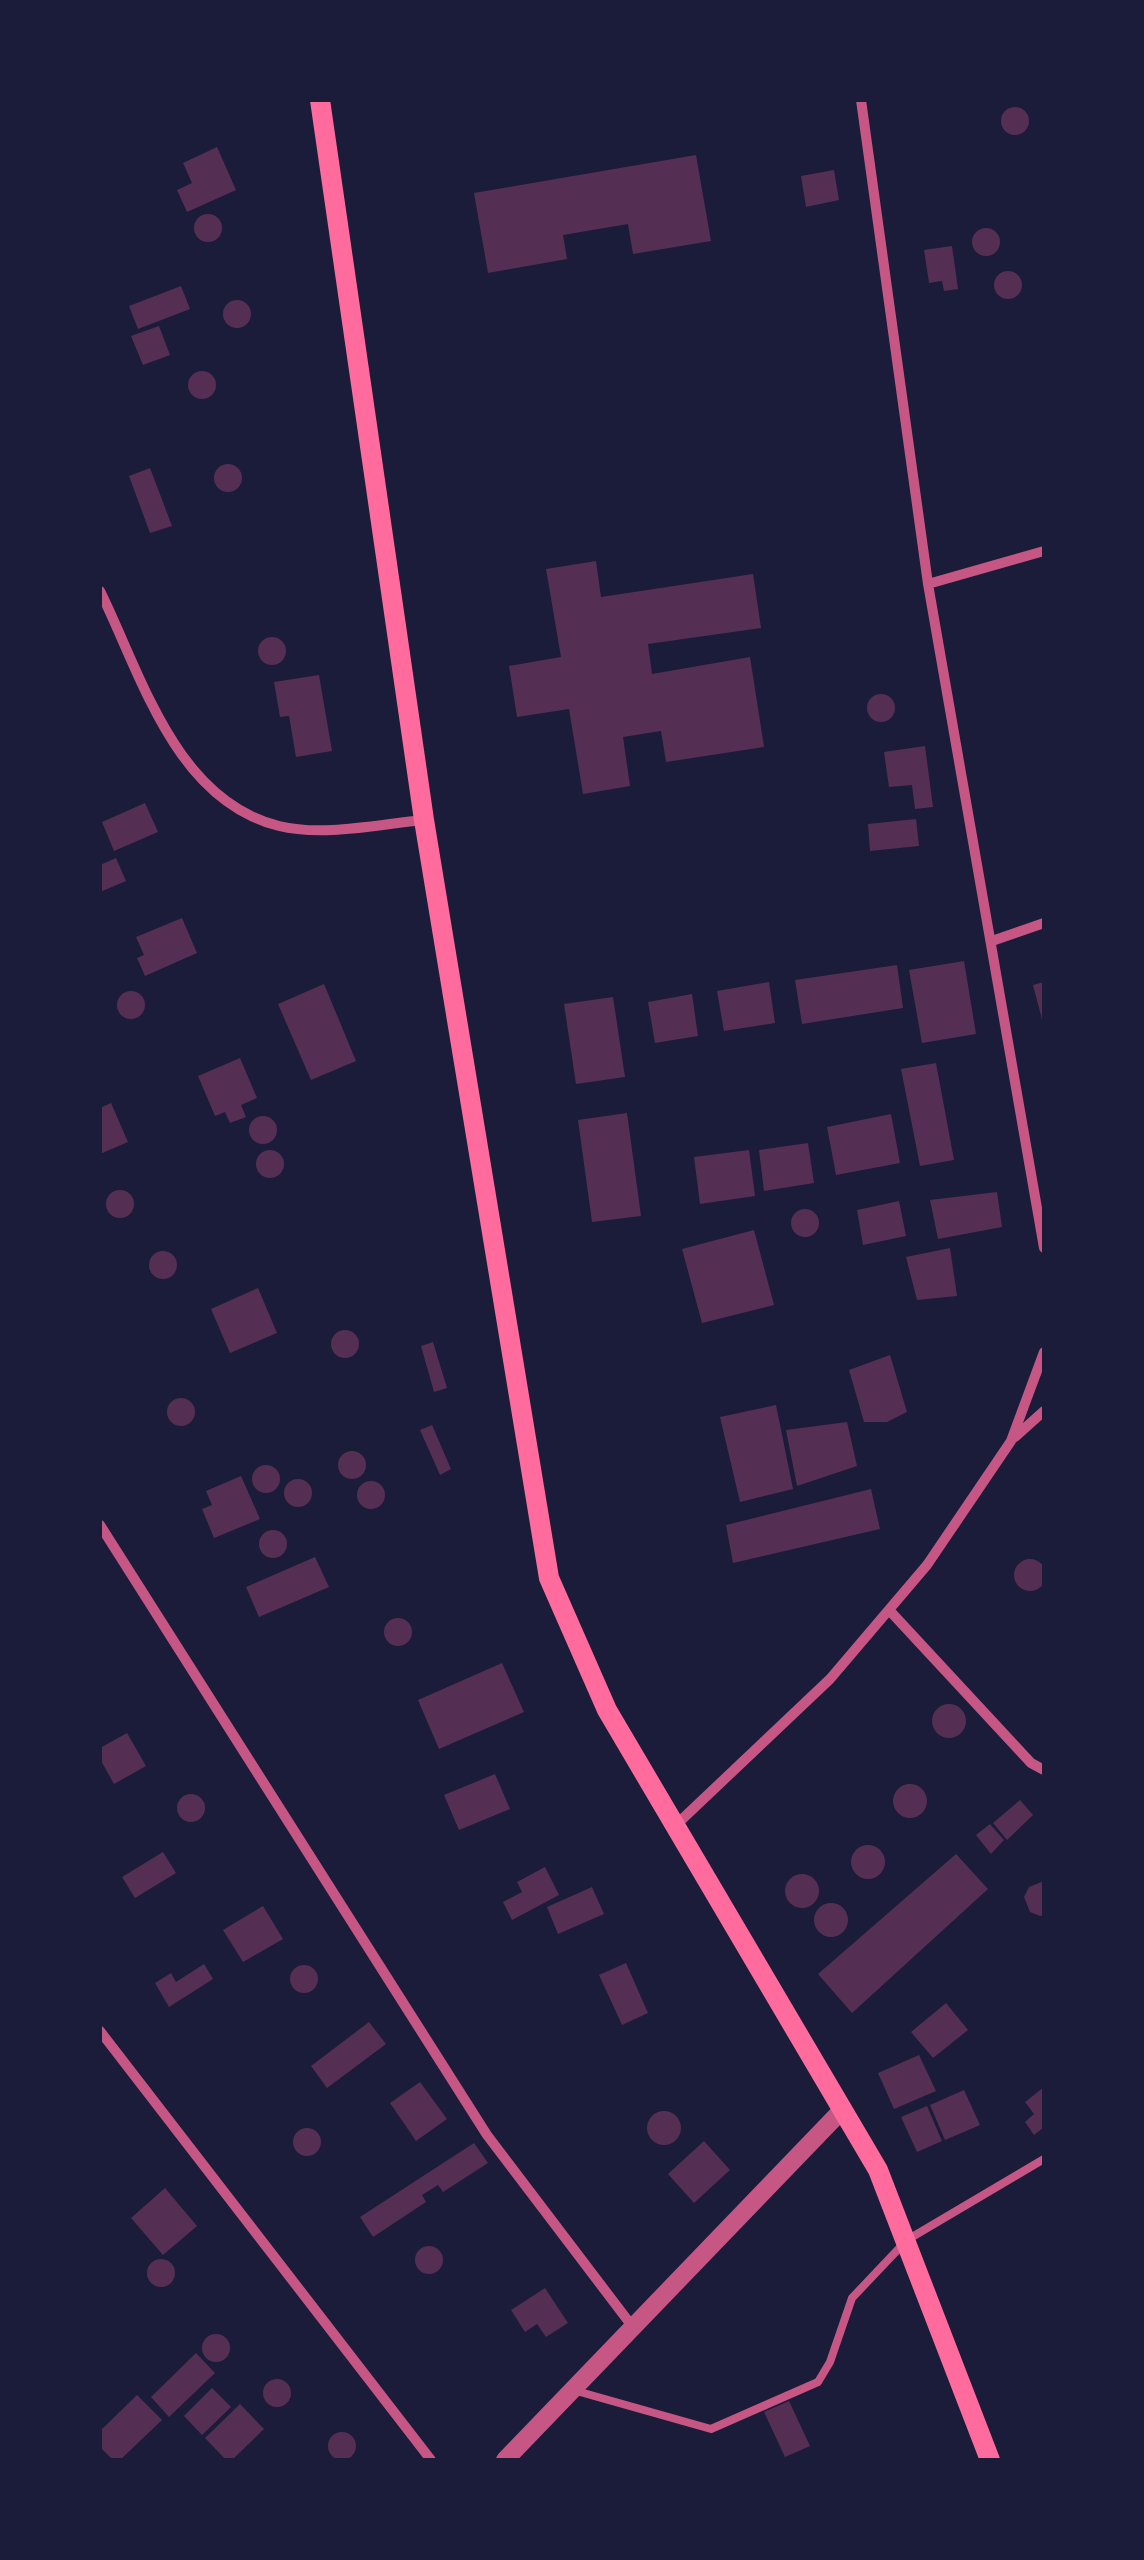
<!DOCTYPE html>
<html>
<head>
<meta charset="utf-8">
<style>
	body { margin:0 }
	#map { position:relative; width:1144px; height:2560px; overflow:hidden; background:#1b1b3a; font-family:"PT Sans",sans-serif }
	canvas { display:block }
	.frame { position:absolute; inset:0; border:102px solid #1b1b3a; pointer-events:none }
</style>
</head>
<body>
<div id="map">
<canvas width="1144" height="2560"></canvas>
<div class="frame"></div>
</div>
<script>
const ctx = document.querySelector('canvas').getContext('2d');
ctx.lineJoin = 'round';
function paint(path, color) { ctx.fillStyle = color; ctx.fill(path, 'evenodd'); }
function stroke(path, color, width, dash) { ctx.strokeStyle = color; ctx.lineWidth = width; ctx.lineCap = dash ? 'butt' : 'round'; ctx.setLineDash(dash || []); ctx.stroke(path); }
const building = new Path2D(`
	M1001 121a14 14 0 1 1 28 0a14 14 0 1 1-28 0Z
	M 217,147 L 236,190 L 187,212 L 177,190 L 192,183 L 183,163 Z
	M 696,155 L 711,241 L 633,254 L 628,224 L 563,235 L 567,259 L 488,273 L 474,193 Z
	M 834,170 L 839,200 L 806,207 L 801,176 Z
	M194 228a14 14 0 1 1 28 0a14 14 0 1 1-28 0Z
	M972 242a14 14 0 1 1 28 0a14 14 0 1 1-28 0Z
	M 952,246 L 958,289 L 944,291 L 942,281 L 929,283 L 924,250 Z
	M994 285a14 14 0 1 1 28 0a14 14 0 1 1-28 0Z
	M 181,286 L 190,309 L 138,329 L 129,306 Z
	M223 314a14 14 0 1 1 28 0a14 14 0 1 1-28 0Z
	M 159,326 L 170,355 L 143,365 L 131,336 Z
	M188 385a14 14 0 1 1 28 0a14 14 0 1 1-28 0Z
	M214 478a14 14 0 1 1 28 0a14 14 0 1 1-28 0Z
	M 150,468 L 172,526 L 150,533 L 129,476 Z
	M 596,561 L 601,597 L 753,574 L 761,628 L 648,644 L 652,674 L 750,657 L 764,747 L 666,762 L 661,731 L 623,737 L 630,786 L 583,794 L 569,709 L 517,717 L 509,666 L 561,657 L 546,569 Z
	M258 651a14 14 0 1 1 28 0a14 14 0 1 1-28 0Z
	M 319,675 L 332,751 L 296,757 L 289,716 L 280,717 L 274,682 Z
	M867 708a14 14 0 1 1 28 0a14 14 0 1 1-28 0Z
	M 925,746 L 933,807 L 915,809 L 912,785 L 889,787 L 884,752 Z
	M 145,803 L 158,832 L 114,851 L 102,822 Z
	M 916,819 L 919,846 L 870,851 L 868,824 Z
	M 116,858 L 126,881 L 100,892 L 100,865 Z
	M 182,918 L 197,953 L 145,976 L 137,958 L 144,955 L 136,937 Z
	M 964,961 L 976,1034 L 922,1043 L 909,970 Z
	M 897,965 L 903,1008 L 802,1024 L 795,980 Z
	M 769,982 L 775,1023 L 724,1031 L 717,991 Z
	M 1044,982 L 1044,1023 L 1043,1023 L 1033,985 Z
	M 324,984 L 356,1061 L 311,1080 L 278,1004 Z
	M117 1005a14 14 0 1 1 28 0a14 14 0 1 1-28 0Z
	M 692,994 L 698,1036 L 655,1043 L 648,1002 Z
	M 613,997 L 625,1077 L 576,1084 L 564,1004 Z
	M 240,1058 L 257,1098 L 241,1105 L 246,1117 L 230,1123 L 225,1112 L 215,1116 L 198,1076 Z
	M 936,1063 L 954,1160 L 920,1166 L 901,1069 Z
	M 111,1103 L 128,1142 L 100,1154 L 100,1108 Z
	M 627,1113 L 641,1216 L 592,1222 L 578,1120 Z
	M 891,1114 L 900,1163 L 836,1175 L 827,1127 Z
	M249 1130a14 14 0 1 1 28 0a14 14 0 1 1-28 0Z
	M 808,1143 L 814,1183 L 764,1191 L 759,1150 Z
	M 749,1150 L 755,1196 L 700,1204 L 694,1157 Z
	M256 1164a14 14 0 1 1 28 0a14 14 0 1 1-28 0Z
	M106 1204a14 14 0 1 1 28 0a14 14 0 1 1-28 0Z
	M 997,1192 L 1002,1227 L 938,1239 L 930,1200 Z
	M 899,1201 L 906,1236 L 863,1245 L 857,1210 Z
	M791 1223a14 14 0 1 1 28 0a14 14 0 1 1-28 0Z
	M 754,1230 L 774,1305 L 702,1323 L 682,1249 Z
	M 950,1248 L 957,1296 L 917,1300 L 906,1257 Z
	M149 1265a14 14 0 1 1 28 0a14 14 0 1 1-28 0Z
	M 258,1288 L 277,1333 L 230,1353 L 211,1309 Z
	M331 1344a14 14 0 1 1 28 0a14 14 0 1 1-28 0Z
	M 433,1342 L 447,1388 L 434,1392 L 421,1346 Z
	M 890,1355 L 907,1412 L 887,1422 L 864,1422 L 849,1370 Z
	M167 1412a14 14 0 1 1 28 0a14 14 0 1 1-28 0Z
	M 776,1405 L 793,1489 L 740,1502 L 720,1417 Z
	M 847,1422 L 857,1466 L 797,1486 L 786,1430 Z
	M 432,1425 L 451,1469 L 440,1475 L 420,1430 Z
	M338 1465a14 14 0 1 1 28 0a14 14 0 1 1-28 0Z
	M252 1479a14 14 0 1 1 28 0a14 14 0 1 1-28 0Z
	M 241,1476 L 260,1519 L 214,1538 L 202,1509 L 212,1505 L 206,1491 Z
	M284 1493a14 14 0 1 1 28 0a14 14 0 1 1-28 0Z
	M357 1495a14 14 0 1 1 28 0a14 14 0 1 1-28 0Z
	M 871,1489 L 880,1529 L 733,1563 L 726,1525 Z
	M259 1544a14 14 0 1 1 28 0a14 14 0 1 1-28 0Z
	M 315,1557 L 329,1587 L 259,1617 L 246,1587 Z
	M1014 1575a16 16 0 1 1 32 0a16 16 0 1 1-32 0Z
	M384 1632a14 14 0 1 1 28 0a14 14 0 1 1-28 0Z
	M 502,1663 L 524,1712 L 439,1749 L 418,1700 Z
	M932 1721a17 17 0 1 1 34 0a17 17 0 1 1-34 0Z
	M 127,1733 L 146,1766 L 114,1784 L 100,1759 L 100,1748 Z
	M 495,1774 L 510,1809 L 459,1830 L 444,1795 Z
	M893 1801a17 17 0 1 1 34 0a17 17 0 1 1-34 0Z
	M177 1808a14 14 0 1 1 28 0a14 14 0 1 1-28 0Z
	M 1020,1800 L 1033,1815 L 1007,1840 L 993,1823 Z
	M 990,1824 L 1004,1840 L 991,1854 L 976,1835 Z
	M851 1862a17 17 0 1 1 34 0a17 17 0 1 1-34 0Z
	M 163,1852 L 176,1873 L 135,1898 L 122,1877 Z
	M 956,1854 L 988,1889 L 852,2013 L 818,1974 Z
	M 545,1867 L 559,1895 L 512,1920 L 503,1902 L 522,1892 L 517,1882 Z
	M785 1891a17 17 0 1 1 34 0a17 17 0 1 1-34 0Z
	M 1044,1881 L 1044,1915 L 1040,1916 L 1030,1912 L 1024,1897 L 1029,1887 Z
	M 592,1887 L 604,1914 L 558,1934 L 547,1907 Z
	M814 1920a17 17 0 1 1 34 0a17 17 0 1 1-34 0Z
	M 263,1906 L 283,1939 L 243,1962 L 223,1930 Z
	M 626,1963 L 648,2013 L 622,2025 L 599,1975 Z
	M 204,1964 L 213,1979 L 169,2007 L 155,1983 L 171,1973 L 176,1982 Z
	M290 1979a14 14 0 1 1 28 0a14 14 0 1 1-28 0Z
	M 946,2003 L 968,2030 L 933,2058 L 911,2032 Z
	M 369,2022 L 386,2044 L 327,2088 L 311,2066 Z
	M 919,2055 L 936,2091 L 894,2109 L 878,2073 Z
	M 420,2082 L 447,2119 L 416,2141 L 390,2103 Z
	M 1044,2087 L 1044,2127 L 1034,2135 L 1025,2122 L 1034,2114 L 1025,2102 Z
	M 964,2090 L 980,2125 L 945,2140 L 930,2105 Z
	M 927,2106 L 942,2141 L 917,2152 L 901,2117 Z
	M647 2128a17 17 0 1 1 34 0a17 17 0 1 1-34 0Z
	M293 2142a14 14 0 1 1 28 0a14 14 0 1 1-28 0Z
	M 704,2141 L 730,2170 L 694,2203 L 668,2174 Z
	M 474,2143 L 488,2163 L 443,2192 L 438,2185 L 422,2195 L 426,2202 L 373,2237 L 360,2217 Z
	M 165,2188 L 197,2226 L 163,2255 L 131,2218 Z
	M415 2260a14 14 0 1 1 28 0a14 14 0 1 1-28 0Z
	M147 2273a14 14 0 1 1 28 0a14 14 0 1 1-28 0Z
	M 545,2288 L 568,2323 L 546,2337 L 537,2324 L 525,2332 L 511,2310 Z
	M202 2348a14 14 0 1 1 28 0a14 14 0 1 1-28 0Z
	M 196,2353 L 215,2373 L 169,2417 L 151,2397 Z
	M263 2393a14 14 0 1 1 28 0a14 14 0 1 1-28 0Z
	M 212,2388 L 231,2407 L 202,2435 L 184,2416 Z
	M 137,2395 L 162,2420 L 120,2460 L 113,2460 L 100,2447 L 100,2431 Z
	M 789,2401 L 810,2446 L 785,2457 L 764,2412 Z
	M 240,2404 L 264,2429 L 232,2460 L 226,2460 L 205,2438 Z
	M328 2446a14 14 0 1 1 28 0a14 14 0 1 1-28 0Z`);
const service = new Path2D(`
	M 573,2390 L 711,2429 L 818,2382 L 830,2362 L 852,2298 L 907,2240 L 1044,2159`);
const minor = new Path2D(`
	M 861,100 L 928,584 L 1044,1248
	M 928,584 L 1044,551
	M 100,591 C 142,676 175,800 279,826 C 324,837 379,824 424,820
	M 992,941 L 1044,923
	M 1015,1437 L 1044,1411
	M 100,1525 L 487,2135 L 632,2326
	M 890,1611 L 1031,1763 L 1044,1770
	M 676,1825 L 830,1679 L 927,1565 L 1011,1441 L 1044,1352
	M 100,2031 L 431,2460`);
const tertiary = new Path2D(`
	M 505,2460 L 843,2109`);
const secondary = new Path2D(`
	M 320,100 L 424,820 L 549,1578 L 607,1710 L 878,2170 L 990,2460`);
paint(building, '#542f53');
stroke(service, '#c65784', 8);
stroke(minor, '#c65784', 10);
stroke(tertiary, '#c65784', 18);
stroke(secondary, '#ff6b9d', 20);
</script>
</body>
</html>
